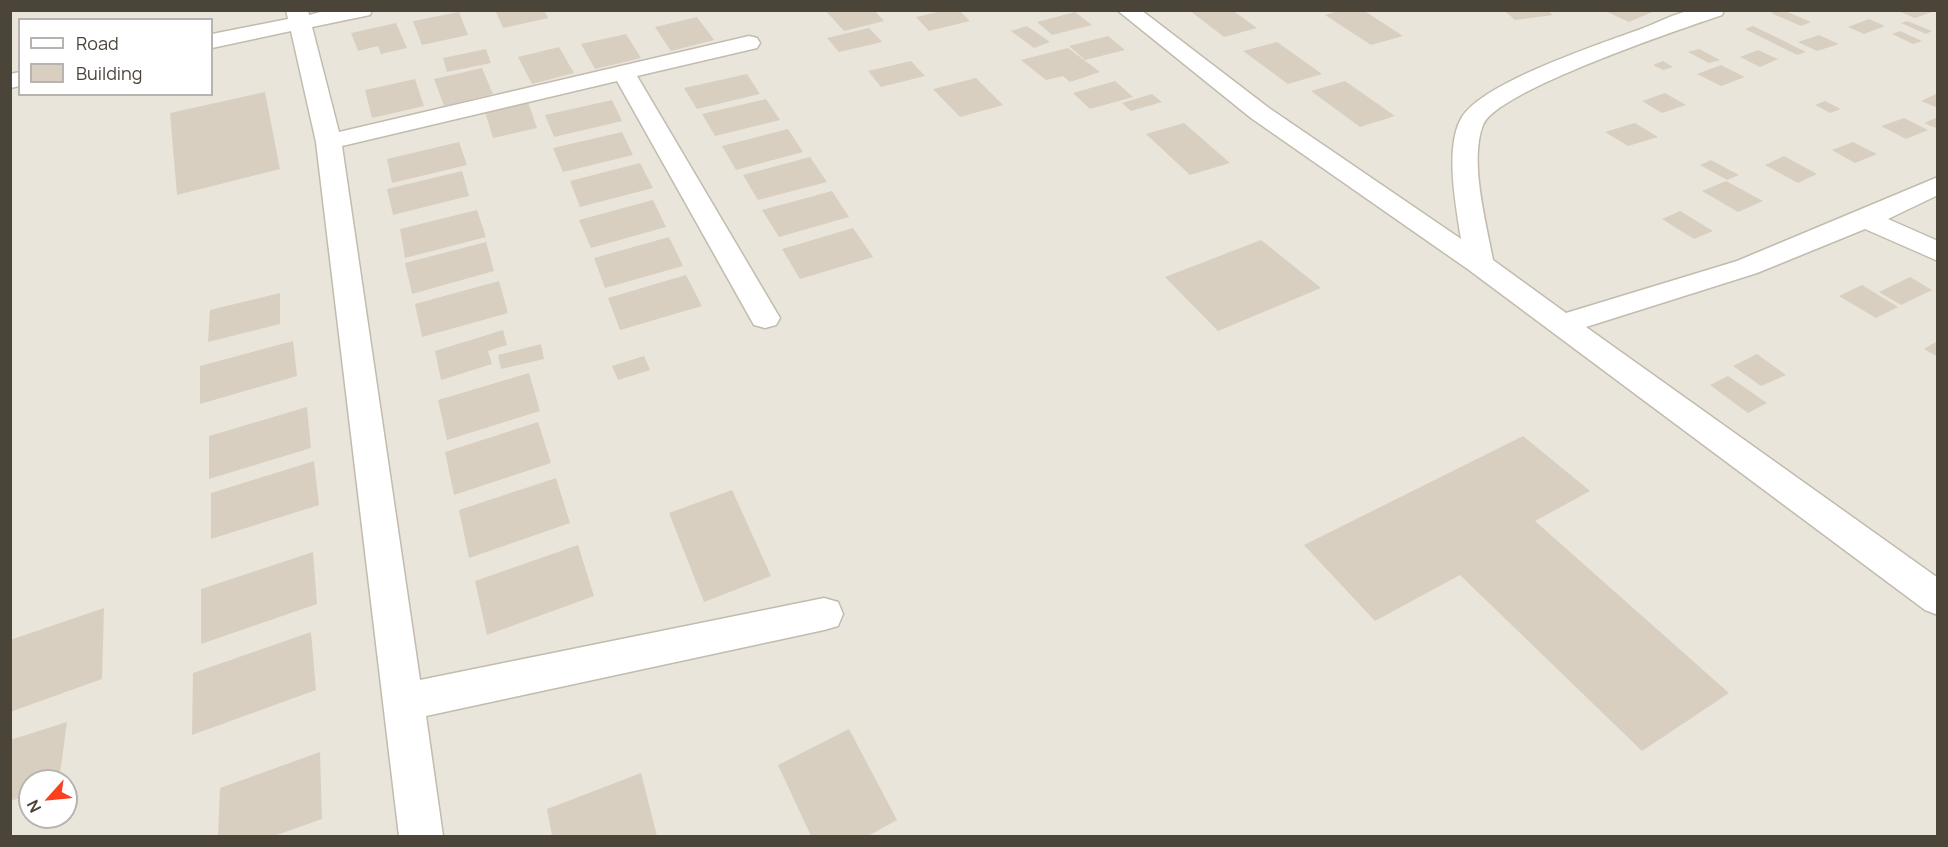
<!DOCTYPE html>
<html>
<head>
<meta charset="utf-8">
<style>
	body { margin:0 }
	#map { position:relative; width:1948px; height:847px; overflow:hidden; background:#f6f3ec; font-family:Manrope,sans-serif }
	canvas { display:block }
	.frame { position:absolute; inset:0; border:12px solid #4b4439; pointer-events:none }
	.legend { position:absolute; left:18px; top:18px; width:195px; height:78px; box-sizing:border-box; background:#fff; border:2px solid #b7b4b0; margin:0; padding:8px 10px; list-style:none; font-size:18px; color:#4b4439 }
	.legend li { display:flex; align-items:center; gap:12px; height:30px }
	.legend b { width:30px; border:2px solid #b7b4b0 }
	.north { position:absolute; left:18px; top:769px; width:60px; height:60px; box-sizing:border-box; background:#fff; border:2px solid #b7b4b0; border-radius:50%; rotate:243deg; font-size:16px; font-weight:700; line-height:24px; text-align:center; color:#4b4439 }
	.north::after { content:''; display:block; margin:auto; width:21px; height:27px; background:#fc3f1d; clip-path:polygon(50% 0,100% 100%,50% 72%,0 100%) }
</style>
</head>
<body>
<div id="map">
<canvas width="1948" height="847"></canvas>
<div class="frame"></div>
<ul class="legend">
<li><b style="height:8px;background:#fff"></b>Road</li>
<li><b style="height:16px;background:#d8cfc1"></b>Building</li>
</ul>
<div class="north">N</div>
</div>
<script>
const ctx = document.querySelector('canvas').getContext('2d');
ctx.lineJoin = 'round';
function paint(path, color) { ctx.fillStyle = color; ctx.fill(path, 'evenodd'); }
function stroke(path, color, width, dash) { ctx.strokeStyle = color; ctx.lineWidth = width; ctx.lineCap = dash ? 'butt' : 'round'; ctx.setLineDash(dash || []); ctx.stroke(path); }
const residential = new Path2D(`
	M 11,11 L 1937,11 L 1937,836 L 11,836 ZM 20,20 L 212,20 L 212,94 L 20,94 ZM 30,781 L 66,781 L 66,817 L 30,817 Z`);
const building = new Path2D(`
	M 495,10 L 544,10 L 548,18 L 503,28 Z
	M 825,10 L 874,10 L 884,21 L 844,31 Z
	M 946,10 L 959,10 L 970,21 L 929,31 L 916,17 Z
	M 1189,10 L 1232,10 L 1257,28 L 1224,37 Z
	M 1341,10 L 1363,10 L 1403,36 L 1371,45 L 1325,15 Z
	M 1520,10 L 1547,10 L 1553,15 L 1515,20 L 1506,12 Z
	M 1603,10 L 1657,10 L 1629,22 Z
	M 1778,10 L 1783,10 L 1811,22 L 1801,26 L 1771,13 Z
	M 1896,10 L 1929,10 L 1932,12 L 1915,18 Z
	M 459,12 L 468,35 L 422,45 L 413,21 Z
	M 1075,12 L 1092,25 L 1052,35 L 1037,22 Z
	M 697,17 L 714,40 L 671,51 L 655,27 Z
	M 1869,19 L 1885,26 L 1864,34 L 1848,27 Z
	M 1907,21 L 1932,31 L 1926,34 L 1901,23 Z
	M 396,23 L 407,48 L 381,54 L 378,46 L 358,51 L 351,33 Z
	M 1027,26 L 1050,42 L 1034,48 L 1011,31 Z
	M 1753,26 L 1776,37 L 1806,52 L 1797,55 L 1745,29 Z
	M 869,28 L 882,42 L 839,52 L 827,38 Z
	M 1900,31 L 1922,41 L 1913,44 L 1892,34 Z
	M 626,34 L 641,58 L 595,69 L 581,44 Z
	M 1819,35 L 1839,44 L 1817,51 L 1798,42 Z
	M 1108,36 L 1125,50 L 1085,60 L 1069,46 Z
	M 1277,42 L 1322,74 L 1288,84 L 1243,51 Z
	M 559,47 L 574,73 L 532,84 L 518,57 Z
	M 1068,48 L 1100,72 L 1070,82 L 1063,76 L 1046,80 L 1021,60 Z
	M 486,49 L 491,63 L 447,72 L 443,58 Z
	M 1699,49 L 1720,60 L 1709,63 L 1688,52 Z
	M 1758,50 L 1778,59 L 1760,67 L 1740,57 Z
	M 911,61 L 925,76 L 881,87 L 868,71 Z
	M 1663,61 L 1673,67 L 1663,70 L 1653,65 Z
	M 1721,65 L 1745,77 L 1721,86 L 1697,74 Z
	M 482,68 L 493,94 L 444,106 L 434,79 Z
	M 747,74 L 760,94 L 697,109 L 684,88 Z
	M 976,78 L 1003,105 L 960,117 L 933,89 Z
	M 415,79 L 424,106 L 372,118 L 365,90 Z
	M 1115,81 L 1133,97 L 1090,109 L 1073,93 Z
	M 1345,81 L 1395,116 L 1360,127 L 1311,91 Z
	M 265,92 L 280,169 L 177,195 L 170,113 Z
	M 1665,93 L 1686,105 L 1662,113 L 1642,101 Z
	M 1938,93 L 1938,108 L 1921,101 Z
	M 1152,94 L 1162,102 L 1131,111 L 1122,103 Z
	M 766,99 L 780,120 L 715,136 L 702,114 Z
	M 612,100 L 622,121 L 554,137 L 545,115 Z
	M 1825,101 L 1841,109 L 1830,113 L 1815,105 Z
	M 528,102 L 537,128 L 493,138 L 485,112 Z
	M 1938,117 L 1938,129 L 1924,123 Z
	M 1904,118 L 1928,130 L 1906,139 L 1881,126 Z
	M 1184,123 L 1230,163 L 1190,175 L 1146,134 Z
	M 1635,123 L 1658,137 L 1628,146 L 1605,132 Z
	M 788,129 L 803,152 L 736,170 L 722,146 Z
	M 622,132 L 633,155 L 563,172 L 553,148 Z
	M 459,142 L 467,165 L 392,183 L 387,159 Z
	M 1853,142 L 1877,154 L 1855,163 L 1832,150 Z
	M 1784,156 L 1817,174 L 1798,183 L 1765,165 Z
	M 810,157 L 827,182 L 758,200 L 743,175 Z
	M 1711,160 L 1739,175 L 1727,180 L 1700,165 Z
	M 640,163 L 653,188 L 580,207 L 570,181 Z
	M 462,171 L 469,196 L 393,215 L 387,189 Z
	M 1726,181 L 1763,201 L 1738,212 L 1702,191 Z
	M 832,191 L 849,217 L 779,237 L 762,210 Z
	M 653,200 L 666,227 L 591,248 L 579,220 Z
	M 477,210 L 486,237 L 405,258 L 400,229 Z
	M 1680,211 L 1713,231 L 1694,239 L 1662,219 Z
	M 853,228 L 873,257 L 800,279 L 782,249 Z
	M 669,237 L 683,266 L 605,288 L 594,258 Z
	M 1261,240 L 1321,288 L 1218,331 L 1165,277 Z
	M 486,242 L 494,271 L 412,294 L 405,263 Z
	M 686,275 L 702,306 L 620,330 L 608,298 Z
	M 1910,277 L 1932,290 L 1901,305 L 1879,292 Z
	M 499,281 L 508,313 L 422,337 L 415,304 Z
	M 1862,285 L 1898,307 L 1876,318 L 1839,296 Z
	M 280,293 L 280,324 L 208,342 L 210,310 Z
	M 503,330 L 507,345 L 488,351 L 492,364 L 441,380 L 435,351 Z
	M 293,341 L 297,376 L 200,404 L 200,366 Z
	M 1938,341 L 1938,357 L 1924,349 Z
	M 541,344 L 544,359 L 501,369 L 498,355 Z
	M 1757,354 L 1786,375 L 1761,386 L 1733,366 Z
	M 644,356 L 650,370 L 618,380 L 612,366 Z
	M 529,373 L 540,411 L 447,440 L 438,400 Z
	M 1728,376 L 1767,403 L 1748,413 L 1710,385 Z
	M 307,407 L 311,448 L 209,479 L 209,436 Z
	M 538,422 L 551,463 L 454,495 L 445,452 Z
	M 1523,436 L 1590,491 L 1535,521 L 1729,693 L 1642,751 L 1460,575 L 1375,621 L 1304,545 Z
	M 314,461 L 319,505 L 211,539 L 211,493 Z
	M 556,478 L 570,523 L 469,558 L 459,510 Z
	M 732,490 L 771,576 L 704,602 L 669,513 Z
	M 578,545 L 594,596 L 487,635 L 475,581 Z
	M 313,552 L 317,604 L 201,644 L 201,589 Z
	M 104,608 L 102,679 L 10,712 L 10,640 Z
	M 311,632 L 316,690 L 192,735 L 193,673 Z
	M 67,722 L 59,781 L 30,781 L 30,795 L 10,801 L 10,740 Z
	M 849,729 L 897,820 L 868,836 L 811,836 L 778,765 Z
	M 320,752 L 322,819 L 274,836 L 218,836 L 220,788 Z
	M 641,773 L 657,836 L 552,836 L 547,809 Z`);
const minor = new Path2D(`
	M 286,10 L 308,10 L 309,15 L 328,10 L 372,10 L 370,15 L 312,27 L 339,132 L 749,36 L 757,38 L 760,43 L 757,48 L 637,76 L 780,318 L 776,325 L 765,328 L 754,325 L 750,318 L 617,81 L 342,146 L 420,680 L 824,598 L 838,602 L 843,614 L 838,626 L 824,630 L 426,716 L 443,836 L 399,836 L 316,142 L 291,31 L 212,48 L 212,34 L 288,19 Z
	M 1117,10 L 1141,10 L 1269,108 L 1461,239 C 1456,206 1444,146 1462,117 C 1484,82 1600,44 1641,29 C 1657,23 1675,13 1692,10 C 1702,9 1714,10 1724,10 L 1722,15 C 1681,29 1496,91 1483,125 C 1469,161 1486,222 1493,260 L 1566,313 L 1737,261 L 1938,177 L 1938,195 L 1888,219 L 1938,241 L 1938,261 L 1865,229 L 1757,273 L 1586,327 L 1938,578 L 1938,615 L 1925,610 L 1469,270 L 1251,118 Z
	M 20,72 L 20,86 L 10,88 L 10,74 Z`);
paint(residential, '#eae5da');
paint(building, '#d8cfc1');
stroke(minor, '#c2bbae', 3);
paint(minor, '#fff');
</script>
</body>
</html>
